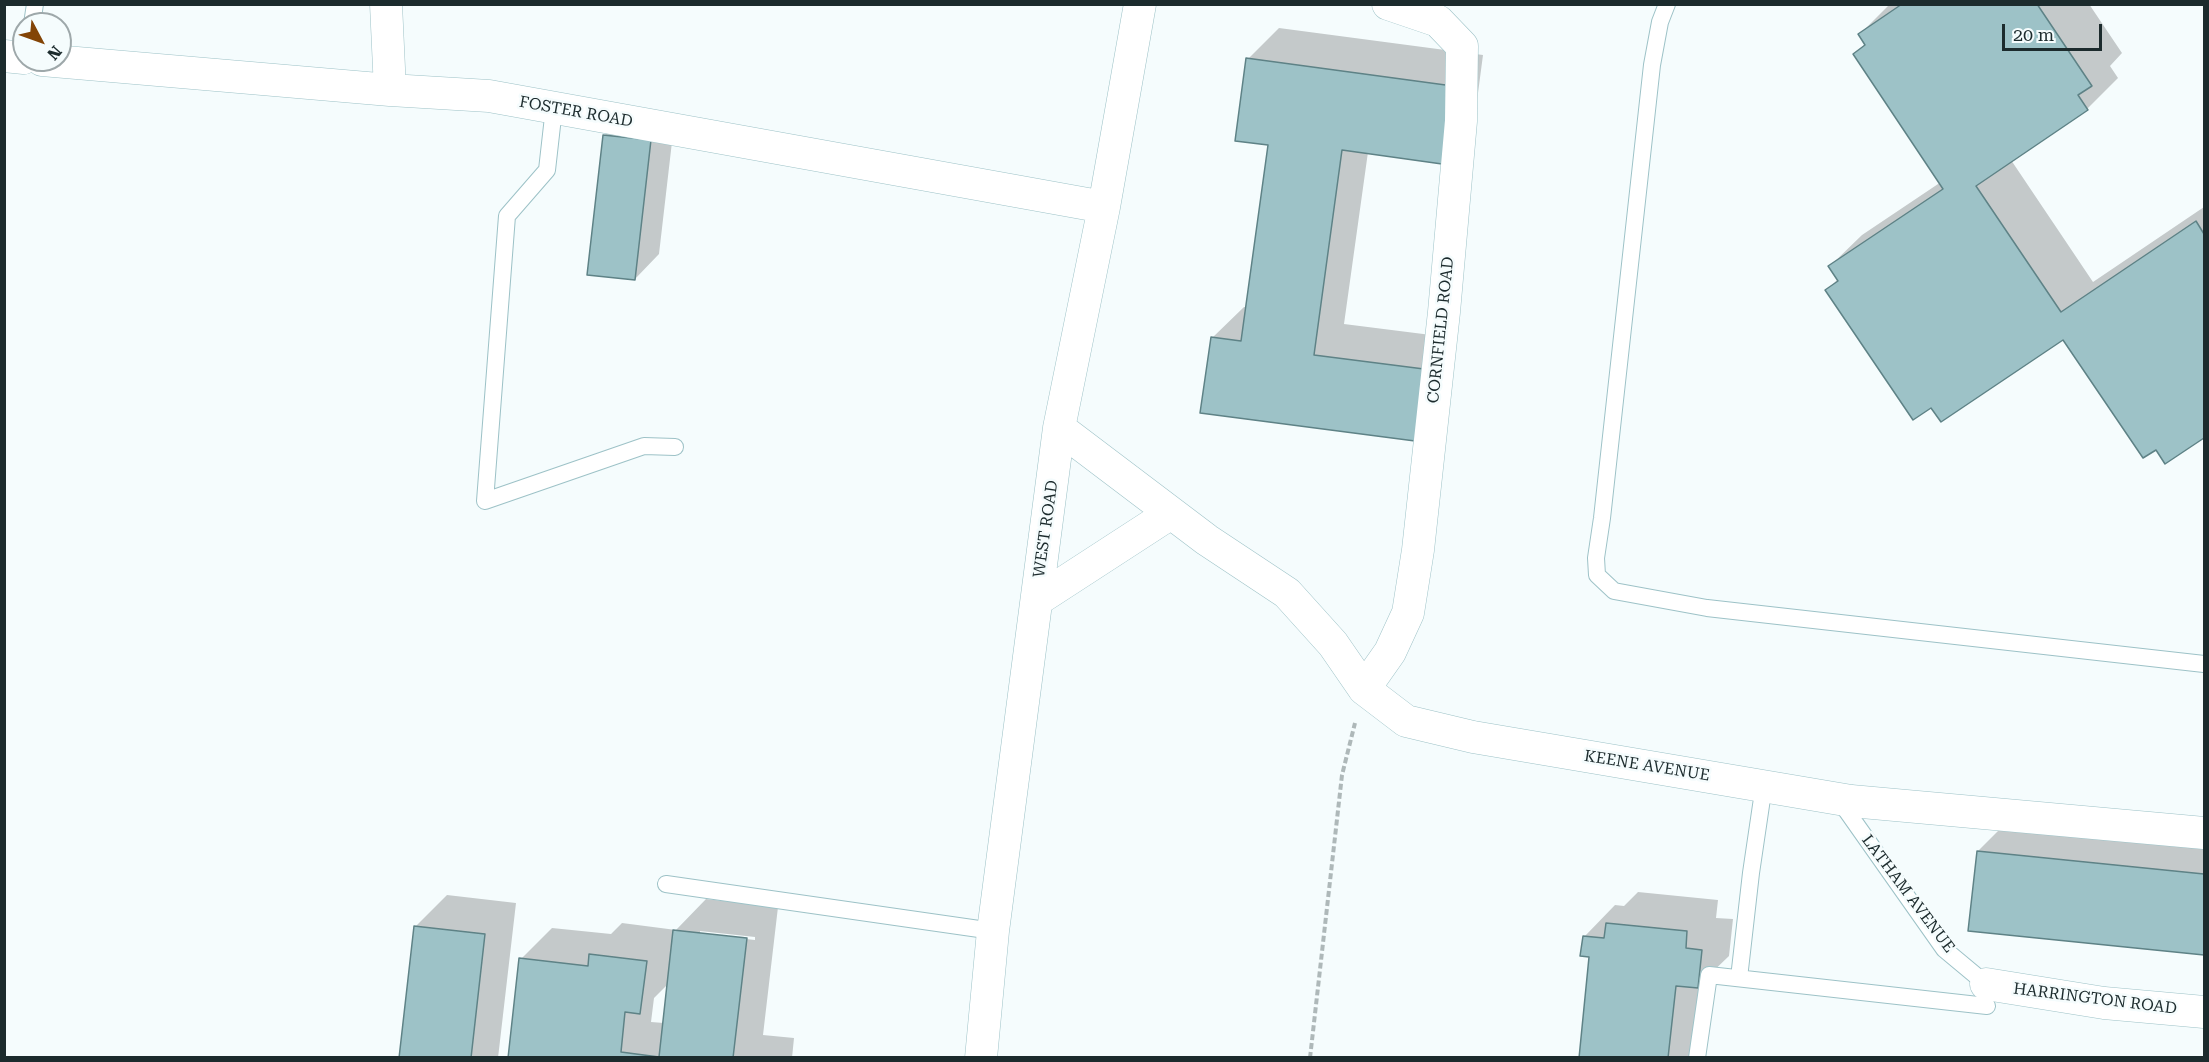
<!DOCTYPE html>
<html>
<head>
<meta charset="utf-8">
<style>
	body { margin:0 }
	#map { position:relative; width:2209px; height:1062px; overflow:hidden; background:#f5fcfd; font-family:"Roboto Serif",serif }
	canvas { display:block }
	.frame { position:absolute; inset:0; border:6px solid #1c2b2d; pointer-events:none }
	.north { position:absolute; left:12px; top:12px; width:60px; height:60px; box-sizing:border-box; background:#f5fcfd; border:2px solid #9ea8aa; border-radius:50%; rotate:131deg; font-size:16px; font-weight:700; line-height:24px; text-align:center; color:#1c2b2d }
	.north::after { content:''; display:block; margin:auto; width:21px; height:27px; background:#834406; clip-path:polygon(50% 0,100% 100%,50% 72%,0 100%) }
	.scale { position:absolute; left:2002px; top:24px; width:100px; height:27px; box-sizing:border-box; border:3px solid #1c2b2d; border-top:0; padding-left:8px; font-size:18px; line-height:21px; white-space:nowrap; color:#1c2b2d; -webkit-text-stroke:4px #f5fcfd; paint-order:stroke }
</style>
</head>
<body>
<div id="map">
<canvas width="2209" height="1062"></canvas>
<div class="frame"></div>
<div class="north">N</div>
<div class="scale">20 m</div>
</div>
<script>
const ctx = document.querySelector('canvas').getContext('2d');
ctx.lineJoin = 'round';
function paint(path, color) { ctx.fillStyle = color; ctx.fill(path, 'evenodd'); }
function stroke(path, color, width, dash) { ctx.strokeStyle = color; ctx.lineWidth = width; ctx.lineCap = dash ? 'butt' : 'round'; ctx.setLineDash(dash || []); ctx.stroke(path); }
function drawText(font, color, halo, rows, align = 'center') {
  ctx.font = font + ' "Roboto Serif",serif'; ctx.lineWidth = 5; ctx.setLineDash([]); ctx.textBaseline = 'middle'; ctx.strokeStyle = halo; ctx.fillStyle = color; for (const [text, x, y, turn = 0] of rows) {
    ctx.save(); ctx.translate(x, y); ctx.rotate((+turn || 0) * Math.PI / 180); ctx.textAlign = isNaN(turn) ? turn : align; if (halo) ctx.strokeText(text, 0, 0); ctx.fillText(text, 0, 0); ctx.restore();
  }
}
const shadow = new Path2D(`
	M 1890,4 L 2089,4 L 2122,53 L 2110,66 L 2118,78 L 2087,109 L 2011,160 L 2093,282 L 2204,207 L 2204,436 L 2166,462 L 2156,448 L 2064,338 L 1827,290 L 1839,278 L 1830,266 L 1862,235 L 1941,182 L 1855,54 L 1865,44 L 1860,34 Z
	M 1279,28 L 1483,55 L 1473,131 L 1368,152 L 1344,324 L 1455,338 L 1445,409 L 1212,338 L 1244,307 L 1247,307 L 1270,144 L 1248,59 Z
	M 628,111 L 675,116 L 659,254 L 635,279 L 604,136 Z
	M 2009,820 L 2204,840 L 2204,954 L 1970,929 L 1978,851 Z
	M 1638,892 L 1718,900 L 1716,918 L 1733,919 L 1729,956 L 1703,981 L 1695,1058 L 1580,1058 L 1591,956 L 1584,937 L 1615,905 L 1624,906 Z
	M 447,895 L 516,903 L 498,1058 L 401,1058 L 416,926 Z
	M 706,899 L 778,907 L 763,1035 L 794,1038 L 792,1058 L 509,1058 L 521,959 L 552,928 L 611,934 L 622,923 L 676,930 ZM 700,931 L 755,937 L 755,940 L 700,934 ZM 669,983 L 664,1023 L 651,1022 L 654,998 Z`);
const building = new Path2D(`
	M 1902,4 L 2037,4 L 2092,86 L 2078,95 L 2088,110 L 1976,186 L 2061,312 L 2196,221 L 2204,234 L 2204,438 L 2165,464 L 2156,450 L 2143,458 L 2063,340 L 1941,422 L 1931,408 L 1913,420 L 1825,290 L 1838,281 L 1828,266 L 1943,189 L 1853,54 L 1865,45 L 1858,34 Z
	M 1246,58 L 1453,86 L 1442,164 L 1342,150 L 1314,355 L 1424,369 L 1415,441 L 1200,413 L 1211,337 L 1241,341 L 1268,145 L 1235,141 Z
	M 603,135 L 651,140 L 635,280 L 587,275 Z
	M 1977,851 L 2204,874 L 2204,955 L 1968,931 Z
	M 1606,923 L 1687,931 L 1686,948 L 1702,950 L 1698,988 L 1676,986 L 1668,1058 L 1579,1058 L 1589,957 L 1580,956 L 1583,936 L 1604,938 Z
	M 414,926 L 485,934 L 471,1058 L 399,1058 Z
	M 673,930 L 747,938 L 733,1058 L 508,1058 L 519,958 L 588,966 L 589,954 L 647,961 L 640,1014 L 625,1012 L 621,1052 L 659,1057 Z`);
const path = new Path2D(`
	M 1310,1058 L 1342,775 L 1355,723`);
const lane = new Path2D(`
	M 1667,4 L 1660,22 L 1652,65 L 1602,518 L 1596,558 L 1597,575 L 1614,591 L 1707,608 L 2204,664
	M 32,24 L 35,4
	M 554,108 L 547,170 L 507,216 L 485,501 L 644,446 L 675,447
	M 1839,800 L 1944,949 L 1986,984
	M 666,884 L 993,931
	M 1739,978 L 1751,873 L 1764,785
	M 1697,1058 L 1709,975 L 1987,1006`);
const street = new Path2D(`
	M 386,4 L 390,90
	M 4,56 L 24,58
	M 42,60 L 390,90 L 489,96 L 1104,207
	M 1059,428 L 1207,540 L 1287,593 L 1333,644 L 1364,689 L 1406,721 L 1473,737 L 1851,801 L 2204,833
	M 1037,600 L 1171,513
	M 1364,689 L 1390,652 L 1408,613 L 1418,550 L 1444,312 L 1461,121 L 1462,46 L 1438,21 L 1388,4
	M 1986,984 L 2104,1003 L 2204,1012
	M 981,1058 L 993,931 L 1059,428 L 1104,207 L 1140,4`);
const streetNames = [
	["FOSTER ROAD",576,112,10],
	["CORNFIELD ROAD",1441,330,-84],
	["WEST ROAD",1046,529,-82],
	["KEENE AVENUE",1647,766,9],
	["LATHAM AVENUE",1908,894,53],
	["HARRINGTON ROAD",2095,999,7]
];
paint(shadow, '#0003');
paint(building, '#9dc2c7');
stroke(building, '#5e8286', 1.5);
stroke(lane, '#9dc2c7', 18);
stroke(street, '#9dc2c7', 33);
stroke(path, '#aeb8b9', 4, [6, 3]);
stroke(lane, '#fff', 16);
stroke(street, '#fff', 32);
drawText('16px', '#1c2b2d', '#f5fcfd', streetNames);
</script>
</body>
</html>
